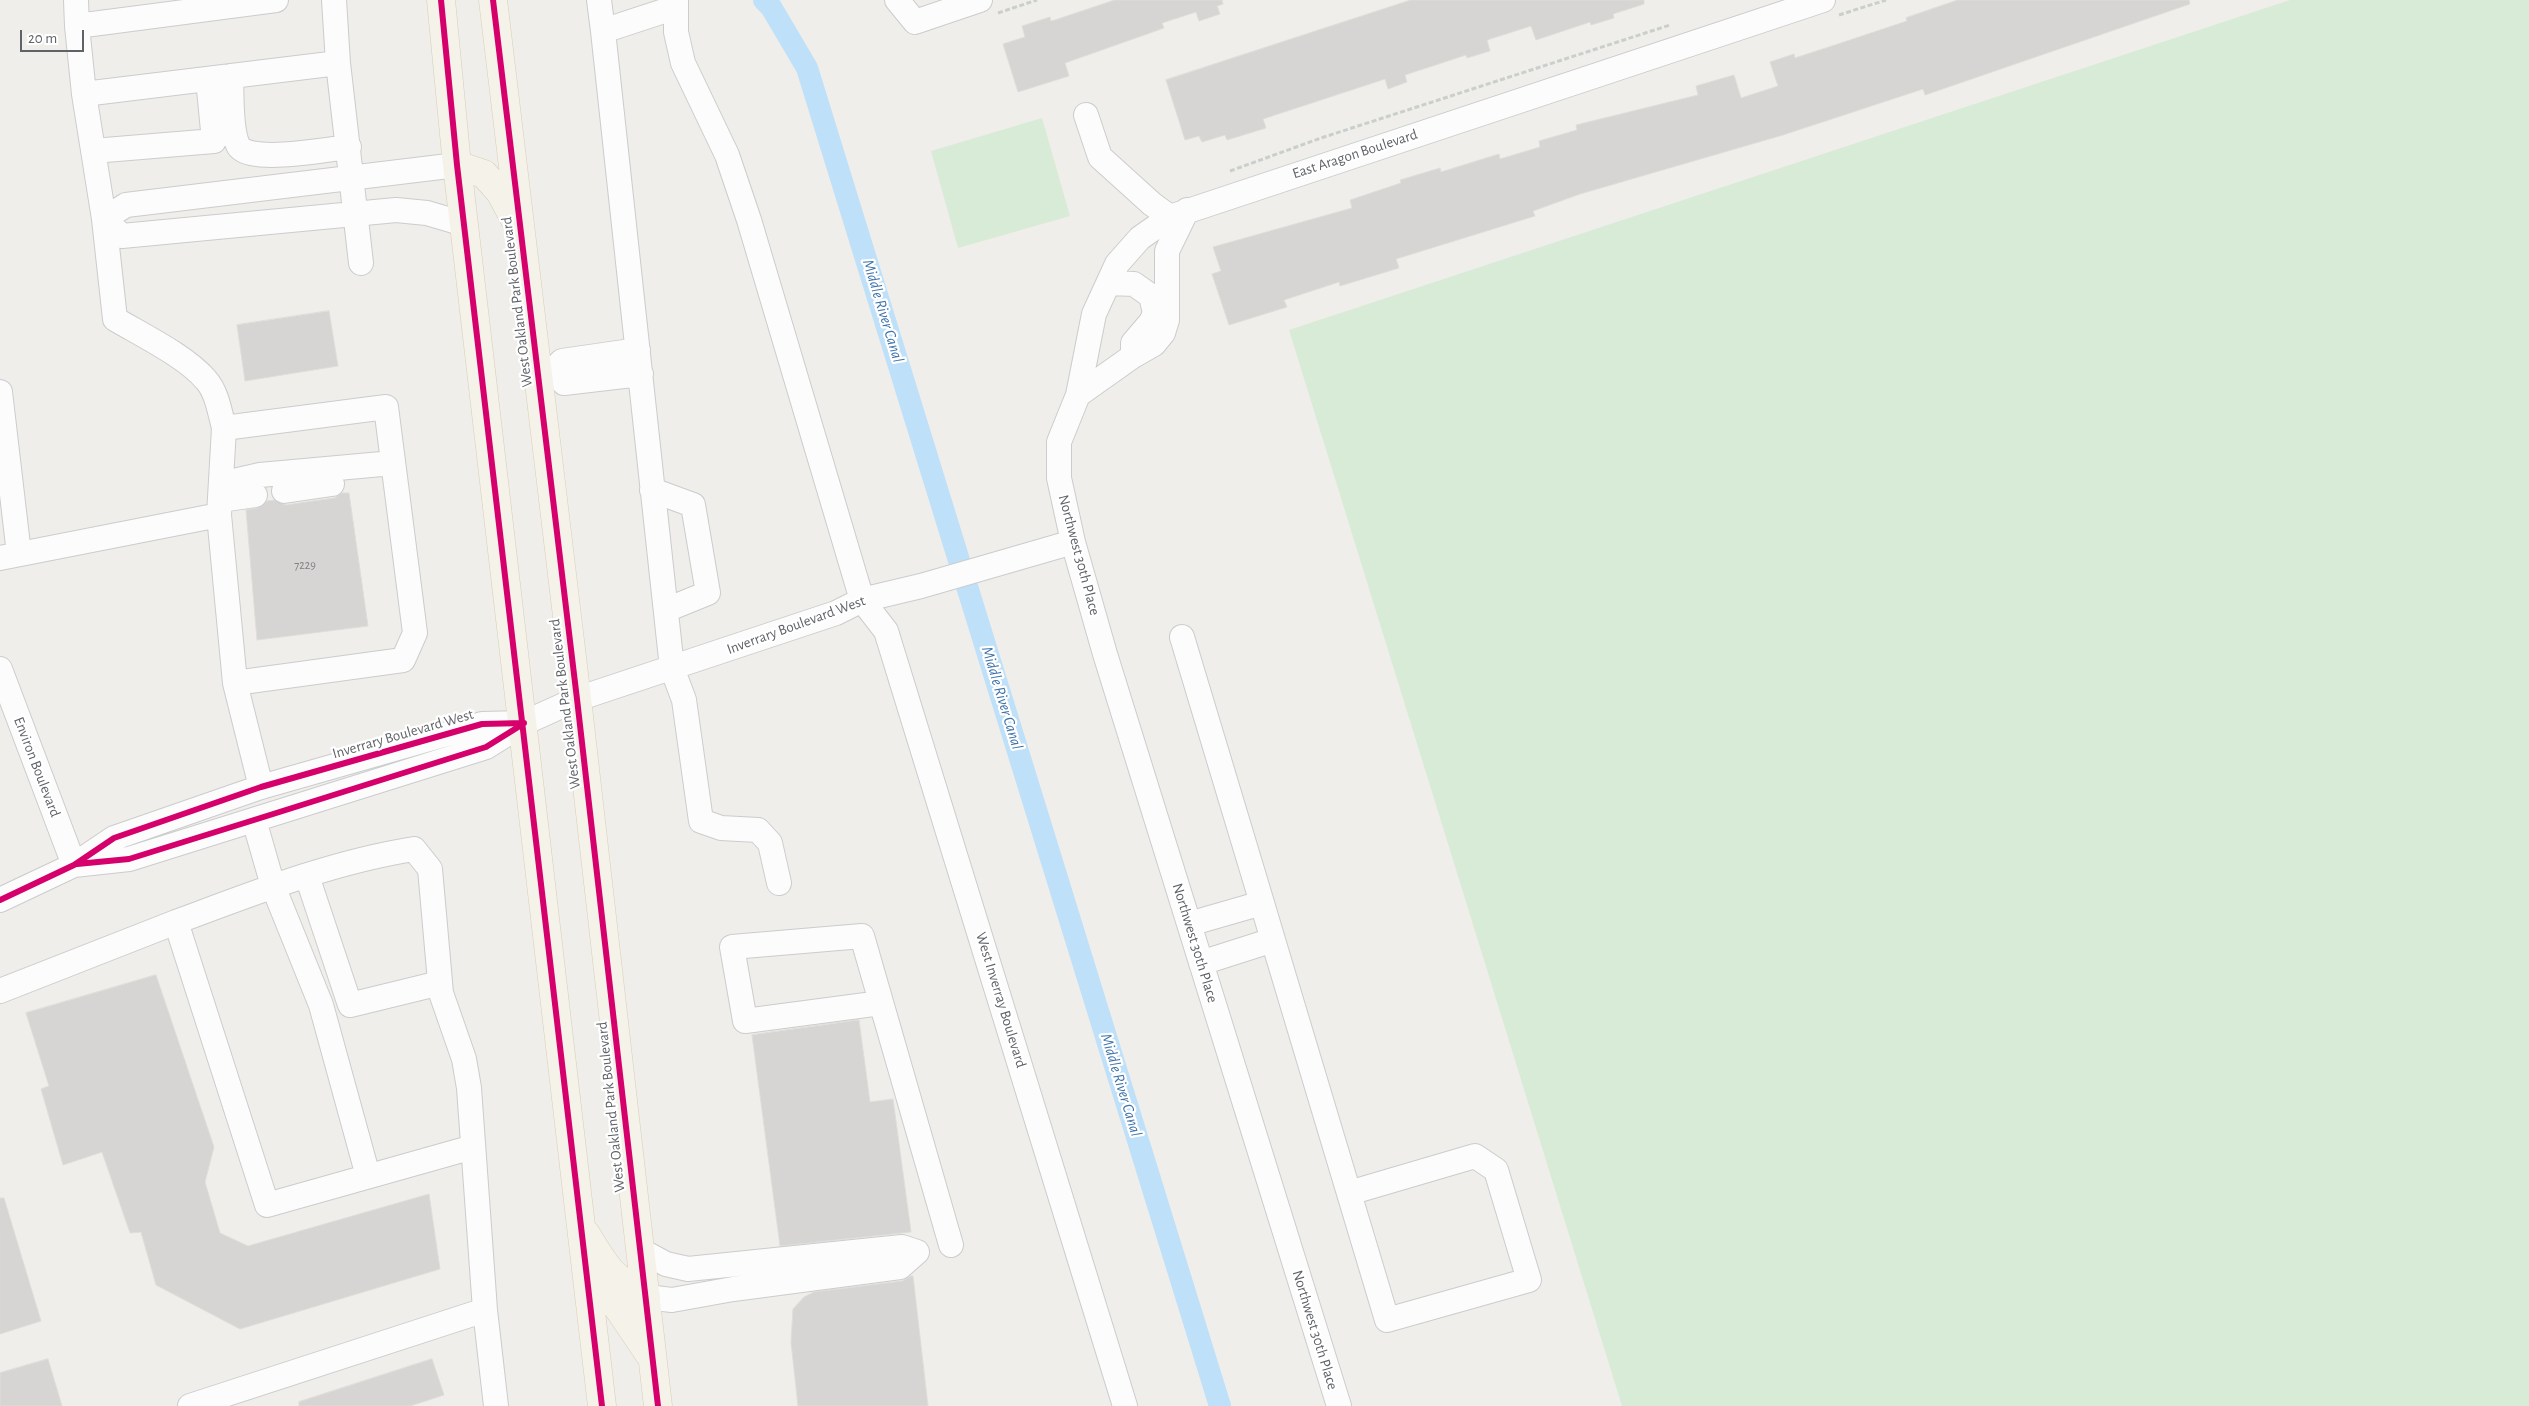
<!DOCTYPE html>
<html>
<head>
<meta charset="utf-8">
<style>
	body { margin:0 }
	#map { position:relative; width:2529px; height:1406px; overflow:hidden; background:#efeeea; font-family:"Alegreya Sans",sans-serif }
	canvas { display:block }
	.scale { position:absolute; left:20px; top:30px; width:64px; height:22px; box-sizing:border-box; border:2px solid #5f6368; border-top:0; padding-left:6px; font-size:15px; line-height:18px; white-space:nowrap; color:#5f6368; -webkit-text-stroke:4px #fff; paint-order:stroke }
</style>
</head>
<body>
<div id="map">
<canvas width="2529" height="1406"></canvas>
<div class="scale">20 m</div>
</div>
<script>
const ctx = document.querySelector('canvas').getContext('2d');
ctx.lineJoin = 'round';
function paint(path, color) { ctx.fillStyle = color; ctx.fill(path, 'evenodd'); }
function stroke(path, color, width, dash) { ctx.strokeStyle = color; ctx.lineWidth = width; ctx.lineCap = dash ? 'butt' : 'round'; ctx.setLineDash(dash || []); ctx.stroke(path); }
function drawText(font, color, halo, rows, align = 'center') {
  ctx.font = font + ' "Alegreya Sans",sans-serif'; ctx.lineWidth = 4.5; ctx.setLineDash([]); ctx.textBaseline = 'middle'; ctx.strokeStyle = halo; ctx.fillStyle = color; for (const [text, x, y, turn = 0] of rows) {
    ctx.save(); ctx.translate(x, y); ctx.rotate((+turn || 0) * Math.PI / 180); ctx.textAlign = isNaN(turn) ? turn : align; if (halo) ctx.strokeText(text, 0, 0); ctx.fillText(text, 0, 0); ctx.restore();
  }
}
const green = new Path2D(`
	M 2290,0 L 2529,0 L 2529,1406 L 1622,1406 L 1289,330 Z
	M 1042,118 L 1070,216 L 958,248 L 931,151 Z`);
const canal = new Path2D(`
	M 764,0 L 771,7 L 807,68 L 1220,1406`);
const building = new Path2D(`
	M 1115,0 L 1222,0 L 1223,4 L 1217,6 L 1220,14 L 1199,21 L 1196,12 L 1162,23 L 1164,28 L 1065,63 L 1069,76 L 1018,92 L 1003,44 L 1025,37 L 1022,26 L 1050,17 L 1051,21 Z
	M 1411,0 L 1644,0 L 1644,4 L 1613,14 L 1614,18 L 1591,25 L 1590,22 L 1536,40 L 1531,26 L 1487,40 L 1490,51 L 1467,58 L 1466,55 L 1405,75 L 1407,82 L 1388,89 L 1385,79 L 1263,119 L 1266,128 L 1227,140 L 1225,135 L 1202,142 L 1199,136 L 1185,140 L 1166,80 Z
	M 1958,0 L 2189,0 L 2190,4 L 1925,95 L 1923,89 L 1783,135 L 1580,194 L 1533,211 L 1535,216 L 1396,259 L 1399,268 L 1340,286 L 1339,282 L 1284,300 L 1287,307 L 1229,325 L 1212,274 L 1221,271 L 1213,247 L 1352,208 L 1350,200 L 1401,183 L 1400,180 L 1440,168 L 1441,172 L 1499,154 L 1500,159 L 1540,147 L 1539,141 L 1577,130 L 1576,125 L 1698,95 L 1696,86 L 1734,75 L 1741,98 L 1778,86 L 1770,62 L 1794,54 L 1795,58 L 1838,44 L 1907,21 L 1906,18 Z
	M 329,311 L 338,366 L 245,381 L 237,325 Z
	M 342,493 L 349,493 L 368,626 L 257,640 L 246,510 L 257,508 L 267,501 L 274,500 L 286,505 L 334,498 Z
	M 156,975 L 214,1147 L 205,1182 L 220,1233 L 248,1246 L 429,1194 L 440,1269 L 240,1329 L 156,1285 L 141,1232 L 130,1233 L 102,1152 L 63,1165 L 41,1089 L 49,1086 L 26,1013 Z
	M 859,1020 L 870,1102 L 893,1099 L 911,1232 L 780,1246 L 752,1035 Z
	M 0,1198 L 4,1198 L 41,1321 L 0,1334 Z
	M 911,1276 L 913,1276 L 928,1406 L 798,1406 L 791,1342 L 793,1309 L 804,1297 L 814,1292 L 902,1281 Z
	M 48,1359 L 62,1406 L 0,1406 L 0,1373 Z
	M 432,1359 L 444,1395 L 410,1406 L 299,1406 L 299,1402 Z`);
const path = new Path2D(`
	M 998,13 L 1037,0
	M 1839,15 L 1886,0
	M 1230,171 L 1321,138 L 1670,25`);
const minor = new Path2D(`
	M 76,0 L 77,26
	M 334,0 L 338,63
	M 599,0 L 603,31
	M 676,0 L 676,32 L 683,63 L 727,155 L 749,220 L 862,600 L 886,631 L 1125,1406
	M 897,0 L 915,22 L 980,0
	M 676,7 L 603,31 L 672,668 L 684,700 L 701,821 L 721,828 L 758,830 L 770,843 L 779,883
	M 231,76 C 232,94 230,129 238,145 C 247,165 329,149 349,147
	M 84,94 L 77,26 L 276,0
	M 1086,115 L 1100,157 L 1152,204 L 1170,217
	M 93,151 L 214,141 L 208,79
	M 104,219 L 122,236 L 396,210 L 427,213 L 464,224
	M 104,219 L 126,205 L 457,165
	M 1109,283 L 1134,284 L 1151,296 L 1155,313 L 1151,322 L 1133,343 L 1133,356
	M 553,370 L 564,383 L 641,374
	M 538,372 L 553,370 L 562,361 L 638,350
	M 0,392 L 19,554
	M 1078,395 L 1133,356 L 1154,344 L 1163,333 L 1167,320 L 1167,251 L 1187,210
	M 224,428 C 220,413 217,392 206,380 C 187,357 142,335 115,319 L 104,219 L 84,94 L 338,63 L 361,263
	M 221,484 L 260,475 L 393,463
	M 652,490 L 693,505 L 708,593 L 666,610
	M 284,491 L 332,484
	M 220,500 L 255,495
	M 219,515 L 224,428 L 386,407 L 415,633 L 403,660 L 235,683
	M 0,558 L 219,515 L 235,683 L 261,787
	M 1182,637 L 1262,903 L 1189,924
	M 0,669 L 74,865
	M 254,820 L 273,886 L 321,1005 L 368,1176
	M 74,865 L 129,859 L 486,747 L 524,723 L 577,699 L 836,613 L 862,600 L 921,586 L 1073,542
	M 307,876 L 350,1005 L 440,983
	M 0,900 L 74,865 L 114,838 L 261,787 L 482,724 L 524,723
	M 176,922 C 254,893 332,862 414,849 L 430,869 L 441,993 L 464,1059 L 469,1088 L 485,1310 L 496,1406
	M 1273,940 L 1387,1320 L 1529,1280 L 1496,1170 L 1475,1156 L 1349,1193
	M 1201,963 L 1273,940 L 1262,903
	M 0,991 L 176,922 L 267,1205 L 473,1147
	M 881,1003 L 745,1021 L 732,947 L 862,936 L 951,1245
	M 640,1250 L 666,1264 L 688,1269 L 902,1247 L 917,1252
	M 646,1297 L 672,1300 L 733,1289 L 900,1267 L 917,1252
	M 190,1406 L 485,1310
	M 1339,1406 L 1105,654 L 1073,542 L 1059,478 L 1059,442 L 1078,395 L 1094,314 L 1117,264 L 1140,238 L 1170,217 L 1823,0`);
const major = new Path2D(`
	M 441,0 L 457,165 L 602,1406
	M 493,0 L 577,699 L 658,1406
	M 457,165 L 484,174 L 500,192 L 515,220
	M 586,1234 C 606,1267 611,1277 646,1297
	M 589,1289 L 616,1305 L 649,1354`);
const cycleway = new Path2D(`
	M 441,0 L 457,165 L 602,1406
	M 493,0 L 577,699 L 658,1406
	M 77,864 L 129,859 L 254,820 L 486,747 L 523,724
	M 0,900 L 74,865 L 114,838 L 261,787 L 482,724 L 524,723`);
const numberNames = [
	["7229",305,565]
];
const streetNames = [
	["East Aragon Boulevard",1355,154,-18],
	["West Oakland Park Boulevard",517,302,-97],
	["Northwest 30th Place",1079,555,75],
	["Inverrary Boulevard West",796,625,-20],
	["West Oakland Park Boulevard",565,704,-97],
	["Inverrary Boulevard West",403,734,-16],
	["Environ Boulevard",37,767,69],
	["Northwest 30th Place",1195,943,73],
	["West Inverray Boulevard",1001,1000,73],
	["West Oakland Park Boulevard",611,1107,-96],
	["Northwest 30th Place",1315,1330,73]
];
const waterNames = [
	["Middle River Canal",883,311,73],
	["Middle River Canal",1002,698,73],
	["Middle River Canal",1121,1085,73]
];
paint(green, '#d8ebd6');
stroke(canal, '#bfe0f9', 22);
paint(building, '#d6d5d3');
stroke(building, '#deddd9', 1);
stroke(minor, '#cbcccc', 26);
stroke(major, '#d7ceb8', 29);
stroke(path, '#cacfcc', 3, [5, 2.5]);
stroke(minor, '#fdfcfc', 24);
stroke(major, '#f4f2e9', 28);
stroke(cycleway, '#d6006c', 6);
drawText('12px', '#7e8184', null, numberNames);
drawText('15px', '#5f6368', '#fff', streetNames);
drawText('italic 16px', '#4174aa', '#fff', waterNames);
</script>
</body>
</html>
